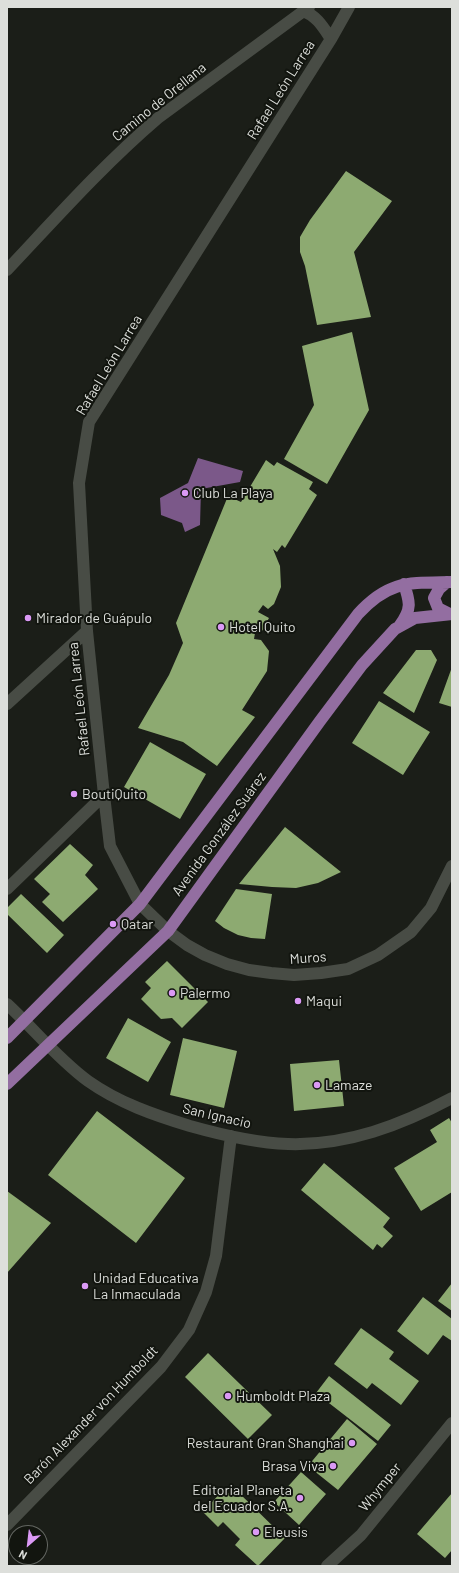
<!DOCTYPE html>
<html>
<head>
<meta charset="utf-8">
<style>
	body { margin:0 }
	#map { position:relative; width:459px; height:1573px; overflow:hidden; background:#1b1e18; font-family:Barlow,sans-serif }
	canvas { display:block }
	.frame { position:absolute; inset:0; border:8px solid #dddfdb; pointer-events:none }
	.north { position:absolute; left:8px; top:1525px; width:40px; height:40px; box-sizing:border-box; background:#12150f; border:1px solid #636661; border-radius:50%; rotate:208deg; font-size:11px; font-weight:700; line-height:16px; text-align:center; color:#dddfdb }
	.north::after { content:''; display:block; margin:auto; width:14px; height:18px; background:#db99f5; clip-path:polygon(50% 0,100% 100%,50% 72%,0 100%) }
</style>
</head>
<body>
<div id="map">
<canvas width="459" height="1573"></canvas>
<div class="frame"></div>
<div class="north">N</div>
</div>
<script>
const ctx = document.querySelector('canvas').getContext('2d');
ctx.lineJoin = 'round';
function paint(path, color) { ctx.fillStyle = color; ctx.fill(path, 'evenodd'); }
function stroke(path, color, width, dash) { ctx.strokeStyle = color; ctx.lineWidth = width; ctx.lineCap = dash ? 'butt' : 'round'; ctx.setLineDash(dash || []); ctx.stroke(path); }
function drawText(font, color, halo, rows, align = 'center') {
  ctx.font = font + ' Barlow,sans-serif'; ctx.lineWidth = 4; ctx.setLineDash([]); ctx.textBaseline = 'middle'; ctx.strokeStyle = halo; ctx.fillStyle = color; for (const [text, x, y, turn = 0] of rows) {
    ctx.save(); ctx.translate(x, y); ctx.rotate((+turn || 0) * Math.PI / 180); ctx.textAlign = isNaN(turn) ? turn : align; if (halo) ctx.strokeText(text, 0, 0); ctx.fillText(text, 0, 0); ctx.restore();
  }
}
const water = new Path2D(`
	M 198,458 L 243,471 L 240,482 L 201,489 L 200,525 L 185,532 L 182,523 L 161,515 L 160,498 L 188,483 Z`);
const building = new Path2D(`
	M 346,171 L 392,201 L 354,252 L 371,317 L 317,325 L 305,266 L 300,252 L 300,237 L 310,220 Z
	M 352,332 L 369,410 L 327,484 L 284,459 L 314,405 L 302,346 Z
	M 266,460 L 274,466 L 277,462 L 313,482 L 309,489 L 317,495 L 285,548 L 282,545 L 277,552 L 273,549 L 280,566 L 281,587 L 274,604 L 268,609 L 263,605 L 258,612 L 269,618 L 262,631 L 255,633 L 254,639 L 261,640 L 269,651 L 267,671 L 242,710 L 255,717 L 217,766 L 183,742 L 138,728 L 169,675 L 183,643 L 176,623 L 228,496 L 241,502 Z
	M 416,650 L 431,650 L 437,660 L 414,713 L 383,693 Z
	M 452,667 L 452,707 L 439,703 Z
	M 379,701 L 430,732 L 403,775 L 352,743 Z
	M 150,742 L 206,774 L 180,819 L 124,787 Z
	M 285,827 L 341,872 L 318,883 L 296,888 L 272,887 L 239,884 Z
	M 70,844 L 93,865 L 85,875 L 98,889 L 63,922 L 42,902 L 50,894 L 34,879 Z
	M 236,889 L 272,894 L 265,939 L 251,938 L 238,935 L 224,928 L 215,921 Z
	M 21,894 L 64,935 L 47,953 L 7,914 L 7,908 Z
	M 167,961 L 208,1002 L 182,1028 L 172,1018 L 161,1019 L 141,999 L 151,988 L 145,982 Z
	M 128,1018 L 171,1042 L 148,1082 L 106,1058 Z
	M 183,1038 L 237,1051 L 224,1108 L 170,1095 Z
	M 339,1060 L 344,1106 L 294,1111 L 290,1064 Z
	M 97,1111 L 185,1178 L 136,1243 L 48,1175 Z
	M 449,1118 L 452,1123 L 452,1192 L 421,1211 L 394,1168 L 437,1142 L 430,1130 Z
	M 324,1163 L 390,1218 L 383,1227 L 393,1236 L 382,1248 L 377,1244 L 373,1250 L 301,1190 Z
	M 7,1191 L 51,1223 L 7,1273 Z
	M 452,1283 L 452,1311 L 438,1301 Z
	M 423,1297 L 452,1319 L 452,1341 L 443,1335 L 428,1355 L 397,1331 Z
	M 361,1328 L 394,1352 L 389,1359 L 419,1381 L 401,1405 L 372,1383 L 367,1389 L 334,1364 Z
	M 208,1353 L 272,1415 L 248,1439 L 185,1377 Z
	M 329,1376 L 391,1425 L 378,1441 L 316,1393 Z
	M 347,1419 L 377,1444 L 338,1490 L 308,1466 Z
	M 301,1472 L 326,1494 L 299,1525 L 274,1502 Z
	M 224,1489 L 232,1496 L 237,1491 L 285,1538 L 258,1566 L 235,1545 L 240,1539 L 223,1522 L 218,1527 L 203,1512 Z
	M 452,1493 L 452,1550 L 445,1558 L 417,1534 Z`);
const minor = new Path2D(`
	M 349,7 L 331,39 L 89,422 L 79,483 L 87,631 L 104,795 L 110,846 L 140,904 L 168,931 L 187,945 L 205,955 L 227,964 L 249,970 L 271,973 L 294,975 L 321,973 L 348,969 L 378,955 L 411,932 L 431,908 L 452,866
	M 303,11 C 317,16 323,27 331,39
	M 7,270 C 56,218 103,165 158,118 L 309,7
	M 7,704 L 87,631
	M 7,889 L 104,795
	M 7,1004 C 34,1029 58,1059 88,1081 C 119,1103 154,1115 190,1126 C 222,1135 255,1143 288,1144 C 347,1146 401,1125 452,1098
	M 7,1525 L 161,1367 L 189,1330 L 206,1292 L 216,1256 L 231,1136
	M 327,1566 L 361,1535 L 452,1423`);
const major = new Path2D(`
	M 447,582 L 439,589 L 434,598 L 438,608 L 450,614
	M 400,625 C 412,609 410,602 404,584
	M 7,1038 L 140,904 L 358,614 C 389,580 409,583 452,582
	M 7,1084 L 168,931 L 320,721 L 362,665 L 395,629 L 415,618 L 452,614`);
const markers = [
	[185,493,4,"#db99f5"],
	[28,618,4,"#db99f5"],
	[221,627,4,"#db99f5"],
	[74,794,4,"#db99f5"],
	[113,924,4,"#db99f5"],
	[172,993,4,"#db99f5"],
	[298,1001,4,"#db99f5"],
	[317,1085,4,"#db99f5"],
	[85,1286,4,"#db99f5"],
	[228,1396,4,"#db99f5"],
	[352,1443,4,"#db99f5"],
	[333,1466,4,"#db99f5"],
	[300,1498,4,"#db99f5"],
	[256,1532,4,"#db99f5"]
];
const streetNames = [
	["Rafael León Larrea",281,90,-58],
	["Camino de Orellana",159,102,-39],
	["Rafael León Larrea",109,365,-59],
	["Rafael León Larrea",79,699,-96],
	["Avenida González Suárez",219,834,-54],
	["Muros",308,958,-4],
	["San Ignacio",217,1116,13],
	["Barón Alexander von Humboldt",91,1415,-46],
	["Whymper",380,1487,-51]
];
const poiNames = [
	["Club La Playa",193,493],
	["Mirador de Guápulo",36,618],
	["Hotel Quito",229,627],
	["BoutiQuito",82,794],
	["Qatar",121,924],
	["Palermo",180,993],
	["Maqui",306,1001],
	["Lamaze",325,1085],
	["Unidad Educativa",93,1278],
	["La Inmaculada",93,1294],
	["Humboldt Plaza",236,1396],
	["Restaurant Gran Shanghai",344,1443,"right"],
	["Brasa Viva",325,1466,"right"],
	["Editorial Planeta",292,1490,"right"],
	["del Ecuador S.A.",292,1506,"right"],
	["Eleusis",264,1532]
];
paint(water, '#7b5889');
paint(building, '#8daa71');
stroke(minor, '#484c45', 12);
stroke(major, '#936ea1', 12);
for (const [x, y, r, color] of markers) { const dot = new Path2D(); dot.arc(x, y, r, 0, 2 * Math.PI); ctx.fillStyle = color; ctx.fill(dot); stroke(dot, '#12150f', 1.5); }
drawText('14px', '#dddfdb', '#12150f', streetNames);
drawText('14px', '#dddfdb', '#12150f', poiNames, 'left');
</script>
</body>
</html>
